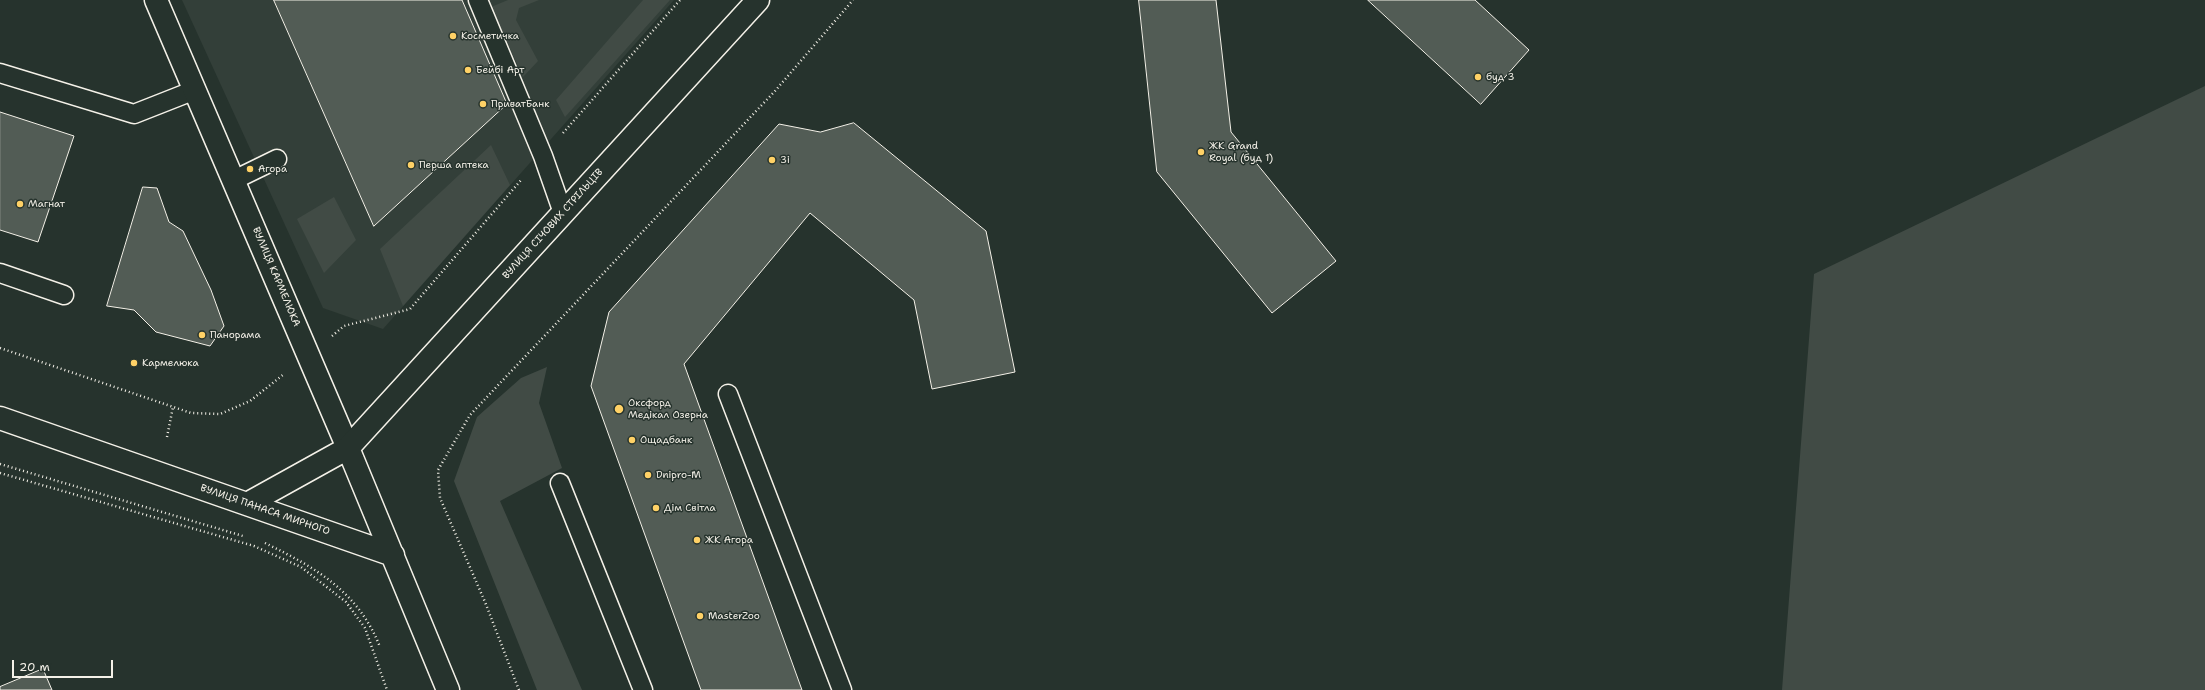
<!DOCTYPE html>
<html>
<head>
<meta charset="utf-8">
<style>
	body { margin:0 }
	#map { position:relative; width:2205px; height:690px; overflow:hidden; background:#26332d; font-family:"Shantell Sans",sans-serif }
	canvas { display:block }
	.scale { position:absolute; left:12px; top:660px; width:101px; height:18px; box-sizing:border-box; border:2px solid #f4f1e8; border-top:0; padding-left:5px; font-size:12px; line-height:14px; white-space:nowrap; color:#f4f1e8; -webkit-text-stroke:3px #26332d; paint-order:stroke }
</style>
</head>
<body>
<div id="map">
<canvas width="2205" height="690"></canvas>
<div class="scale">20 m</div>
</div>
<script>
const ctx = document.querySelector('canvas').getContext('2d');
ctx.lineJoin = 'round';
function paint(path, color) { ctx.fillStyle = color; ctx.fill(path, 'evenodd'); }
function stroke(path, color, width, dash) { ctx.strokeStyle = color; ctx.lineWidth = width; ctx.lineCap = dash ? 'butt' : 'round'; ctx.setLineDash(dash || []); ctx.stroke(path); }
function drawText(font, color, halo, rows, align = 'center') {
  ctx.font = font + ' "Shantell Sans",sans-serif'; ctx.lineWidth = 3; ctx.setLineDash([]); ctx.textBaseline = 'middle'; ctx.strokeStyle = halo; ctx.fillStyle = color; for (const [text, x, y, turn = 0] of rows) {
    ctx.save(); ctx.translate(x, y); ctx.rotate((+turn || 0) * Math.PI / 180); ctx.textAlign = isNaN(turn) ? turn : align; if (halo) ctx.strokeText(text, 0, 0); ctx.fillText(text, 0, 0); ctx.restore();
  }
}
const built = new Path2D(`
	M 182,0 L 674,0 L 383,329 L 323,308 Z`);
const green = new Path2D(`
	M 508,0 L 539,0 L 519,8 L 516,20 L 538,61 L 523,77 L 491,7 Z
	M 643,0 L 670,0 L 565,117 L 556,100 Z
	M 2205,86 L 2205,690 L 1782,690 L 1814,274 Z
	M 491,145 L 510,185 L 403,306 L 380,249 Z
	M 334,197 L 356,240 L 324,273 L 297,219 Z
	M 547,367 L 539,403 L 562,468 L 500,501 L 582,690 L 537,690 L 454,481 L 477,417 L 521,378 Z`);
const building = new Path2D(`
	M 274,0 L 462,0 L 507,104 L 374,226 Z
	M 1139,0 L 1216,0 L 1231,132 L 1336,261 L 1272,313 L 1157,172 Z
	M 1368,0 L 1475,0 L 1529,50 L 1481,104 Z
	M 0,112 L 74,136 L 38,242 L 0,230 Z
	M 854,123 L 986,231 L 1015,372 L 932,389 L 914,300 L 810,213 L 684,364 L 802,690 L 701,690 L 591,386 L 609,312 L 779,124 L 820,132 Z
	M 143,187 L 157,188 L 169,222 L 183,231 L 211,290 L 224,326 L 210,346 L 156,332 L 134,310 L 107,306 Z
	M 43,669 L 52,690 L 0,690 L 0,687 Z`);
const path = new Path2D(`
	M 563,133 L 680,0
	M 332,336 L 344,326 L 410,309 L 522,179
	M 0,348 L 191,413 L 220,414 L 250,401 L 284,374
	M 167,437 L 173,407
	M 0,464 L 243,536
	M 0,473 L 254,546 L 301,567 L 346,602 L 365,628 L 387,690
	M 265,543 C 316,568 358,591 380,647
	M 519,690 L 485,602 L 440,498 L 438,470 L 470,415 L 775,91 L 853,0`);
const lane = new Path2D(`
	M 478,0 L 543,156 L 563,213
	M 0,73 L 134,114 L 195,90
	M 234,180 L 277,159
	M 0,273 L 64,295
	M 728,394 L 842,690
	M 560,483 L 643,690`);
const street = new Path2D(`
	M 156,0 L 348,448`);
const secondary = new Path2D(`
	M 0,418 L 393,555
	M 348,448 L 448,690
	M 247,504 L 348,448 L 758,0`);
const markers = [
	[453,36,4,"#ffd166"],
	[468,70,4,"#ffd166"],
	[1478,77,4,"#ffd166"],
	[483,104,4,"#ffd166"],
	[1201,152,4,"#ffd166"],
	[772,160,4,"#ffd166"],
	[411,165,4,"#ffd166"],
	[250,169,4,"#ffd166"],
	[20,204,4,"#ffd166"],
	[202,335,4,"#ffd166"],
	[134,363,4,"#ffd166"],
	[619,409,5,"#ffd166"],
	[632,440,4,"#ffd166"],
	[648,475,4,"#ffd166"],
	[656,508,4,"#ffd166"],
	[697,540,4,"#ffd166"],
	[700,616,4,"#ffd166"]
];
const poiNames = [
	["Косметичка",461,36],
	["Бейбі Арт",476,70],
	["буд 3",1486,77],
	["ПриватБанк",491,104],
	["ЖК Grand",1209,146],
	["Royal (буд 1)",1209,158],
	["3і",780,160],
	["Перша аптека",419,165],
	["Агора",258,169],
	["Магнат",28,204],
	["Панорама",210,335],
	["Кармелюка",142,363],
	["Оксфорд",628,403],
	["Медікал Озерна",628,415],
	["Ощадбанк",640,440],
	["Dnipro-M",656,475],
	["Дім Світла",664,508],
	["ЖК Агора",705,540],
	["MasterZoo",708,616]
];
const streetNames = [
	["ВУЛИЦЯ СІЧОВИХ СТРІЛЬЦІВ",553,224,-48],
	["ВУЛИЦЯ КАРМЕЛЮКА",276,277,67],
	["ВУЛИЦЯ ПАНАСА МИРНОГО",265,510,19]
];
paint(built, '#333f39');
paint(green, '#414b45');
paint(building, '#525c55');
stroke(building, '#f4f1e8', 1);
stroke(lane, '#f4f1e8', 21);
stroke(street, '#f4f1e8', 25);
stroke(secondary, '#f4f1e8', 25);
stroke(path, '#f4f1e8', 2.5, [1, 3]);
stroke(lane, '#26332d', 18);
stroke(street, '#26332d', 22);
stroke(secondary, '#26332d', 22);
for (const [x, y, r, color] of markers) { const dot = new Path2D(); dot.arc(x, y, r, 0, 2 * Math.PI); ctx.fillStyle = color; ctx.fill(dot); stroke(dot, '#26332d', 1.5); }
drawText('10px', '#f4f1e8', '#26332d', poiNames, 'left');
drawText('10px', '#f4f1e8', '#26332d', streetNames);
</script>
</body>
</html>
